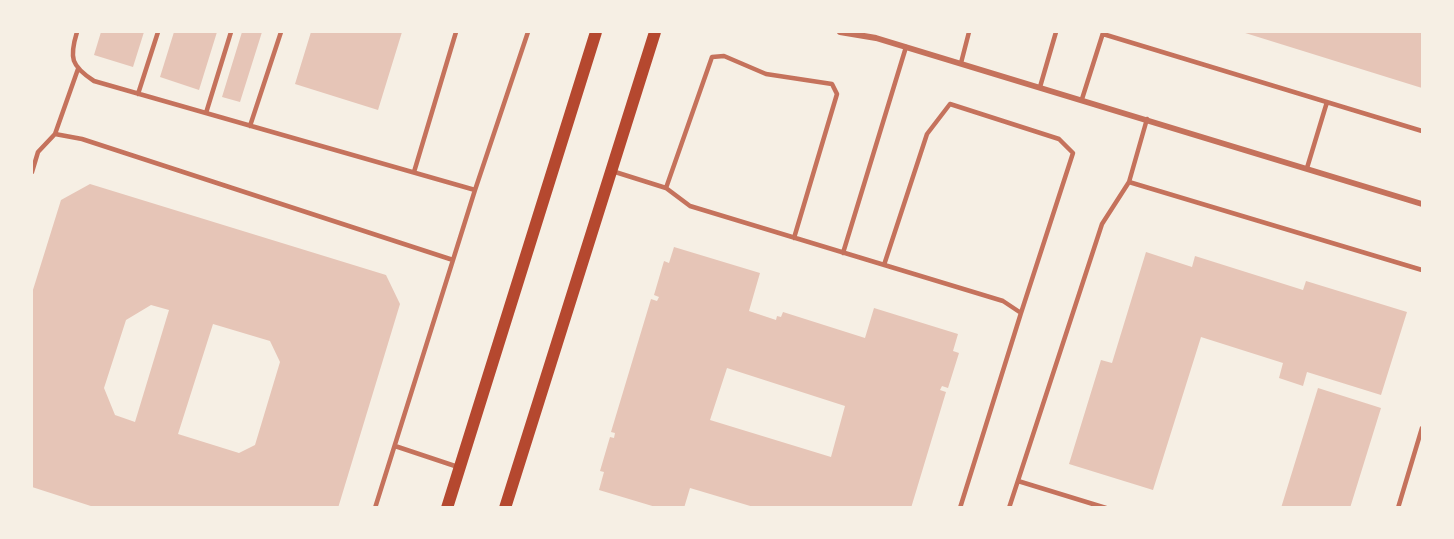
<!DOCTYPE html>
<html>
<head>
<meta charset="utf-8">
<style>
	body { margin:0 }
	#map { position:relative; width:1454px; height:539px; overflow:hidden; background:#f6efe4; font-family:Ubuntu,sans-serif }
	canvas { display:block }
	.frame { position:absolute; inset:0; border:33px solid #f6efe4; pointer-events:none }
</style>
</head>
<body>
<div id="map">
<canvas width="1454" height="539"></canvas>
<div class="frame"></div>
</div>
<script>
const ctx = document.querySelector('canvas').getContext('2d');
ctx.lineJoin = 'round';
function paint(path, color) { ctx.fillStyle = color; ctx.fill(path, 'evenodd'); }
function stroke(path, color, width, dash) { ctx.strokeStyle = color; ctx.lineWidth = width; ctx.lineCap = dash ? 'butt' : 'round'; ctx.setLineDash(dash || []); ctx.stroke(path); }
const building = new Path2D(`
	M 101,32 L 144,32 L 133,67 L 94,55 Z
	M 174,32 L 217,32 L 199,90 L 160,77 Z
	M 242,32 L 262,32 L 240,102 L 222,97 Z
	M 311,32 L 402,32 L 378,110 L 295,84 Z
	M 1242,32 L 1422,32 L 1422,88 Z
	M 90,184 L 386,275 L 400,304 L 338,508 L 97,508 L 32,487 L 32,293 L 61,200 ZM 151,305 L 169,310 L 135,422 L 115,415 L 104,388 L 126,320 ZM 213,324 L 270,341 L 280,362 L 255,445 L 239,453 L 178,434 Z
	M 674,247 L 760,273 L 749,311 L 776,320 L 777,316 L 781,317 L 783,312 L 865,338 L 874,308 L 958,334 L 953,351 L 959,353 L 948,388 L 942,386 L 940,390 L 946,392 L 911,508 L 787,508 L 780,506 L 780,508 L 757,508 L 690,488 L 684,508 L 659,508 L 599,490 L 604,472 L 600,471 L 610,437 L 614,438 L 615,433 L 611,432 L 651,299 L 657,301 L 659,297 L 654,295 L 664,261 L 669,263 ZM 727,368 L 845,406 L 831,457 L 710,420 Z
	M 1146,252 L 1192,267 L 1195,256 L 1303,290 L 1306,281 L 1407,312 L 1381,395 L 1307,372 L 1303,386 L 1279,378 L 1283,363 L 1201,337 L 1153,490 L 1069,464 L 1101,360 L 1112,363 Z
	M 1318,388 L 1381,408 L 1350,508 L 1281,508 Z`);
const service = new Path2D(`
	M 77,32 C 69,58 71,66 94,81 L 475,190 L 528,32
	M 1103,34 L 1422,131
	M 961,63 L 969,32
	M 1040,87 L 1056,32
	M 138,94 L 158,32
	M 1082,99 L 1103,33
	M 206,113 L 231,32
	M 250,126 L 281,32
	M 55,134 L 78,69
	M 1307,168 L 1327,102
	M 612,171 L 666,188 L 690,206 L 1003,301 L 1021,313 L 960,508
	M 32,172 L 38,152 L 55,134 L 82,139 L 453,260 L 375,508
	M 414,172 L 456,32
	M 1129,182 L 1422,270
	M 666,188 L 712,57 L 724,56 L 766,74 L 832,84 L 837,94 L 794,238
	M 843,253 L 906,47
	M 453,260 L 475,190
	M 884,265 L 927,134 L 950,104 L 1059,139 L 1073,153 L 1021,313
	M 395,446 L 458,467
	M 1018,481 L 1106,508
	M 1009,508 L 1102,224 L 1129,182 L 1147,119
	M 1398,508 L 1422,428`);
const minor = new Path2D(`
	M 840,32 L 876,38 L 1422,204`);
const secondary = new Path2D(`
	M 447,508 L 596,32
	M 505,508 L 655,32`);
paint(building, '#e6c5b7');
stroke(service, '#c5725c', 4.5);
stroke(minor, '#c5725c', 6);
stroke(secondary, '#b5482f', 12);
</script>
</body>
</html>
